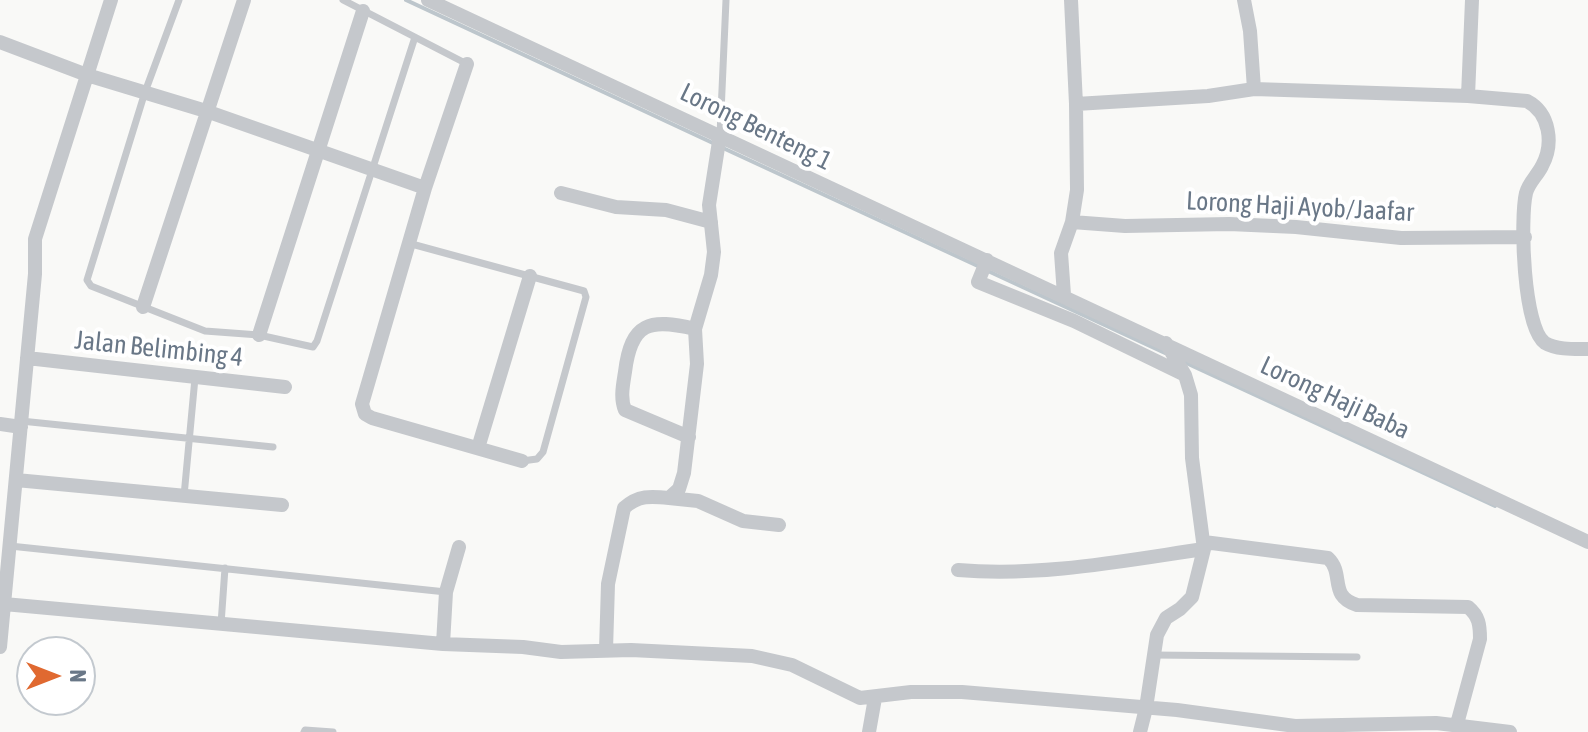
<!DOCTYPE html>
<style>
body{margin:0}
#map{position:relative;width:1588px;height:732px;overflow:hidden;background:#f9f9f7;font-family:"Asap Condensed",sans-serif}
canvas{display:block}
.north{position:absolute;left:16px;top:636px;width:80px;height:80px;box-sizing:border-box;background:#fff;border:2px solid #c3c9cf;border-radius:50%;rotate:90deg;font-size:22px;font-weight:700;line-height:32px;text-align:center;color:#697787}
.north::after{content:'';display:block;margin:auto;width:28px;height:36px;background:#e06930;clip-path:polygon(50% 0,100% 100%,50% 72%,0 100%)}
</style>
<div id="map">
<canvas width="1588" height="732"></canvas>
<div class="north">N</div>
</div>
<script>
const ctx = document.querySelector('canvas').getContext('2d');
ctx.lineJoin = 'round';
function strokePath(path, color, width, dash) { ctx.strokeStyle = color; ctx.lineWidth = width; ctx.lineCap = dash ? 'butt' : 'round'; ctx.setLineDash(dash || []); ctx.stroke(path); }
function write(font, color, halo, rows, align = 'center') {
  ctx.font = font + ' "Asap Condensed",sans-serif'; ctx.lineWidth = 8; ctx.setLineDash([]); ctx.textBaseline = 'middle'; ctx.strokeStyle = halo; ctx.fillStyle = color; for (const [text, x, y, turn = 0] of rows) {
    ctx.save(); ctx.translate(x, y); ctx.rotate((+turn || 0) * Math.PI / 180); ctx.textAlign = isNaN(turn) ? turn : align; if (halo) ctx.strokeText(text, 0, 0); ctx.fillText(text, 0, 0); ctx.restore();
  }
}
strokePath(new Path2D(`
 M406,0L715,144
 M723,148L980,267
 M988,271L1165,353
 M1184,362L1495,506`), '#bdc6cc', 4);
strokePath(new Path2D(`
 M179,0L145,92L87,280L91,286L205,331L259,335L313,347L317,341L415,37
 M343,0L467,64
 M720,135L726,0
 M408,243L584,291L586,297L543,452L537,459L522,461
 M21,421L273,447
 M184,496L195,378
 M10,546L446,592
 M221,624L225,568
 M1152,655L1357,657
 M304,732L305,730L333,732`), '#c5c8cc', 7);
strokePath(new Path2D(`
 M428,0L1588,542
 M1071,0L1076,104
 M1244,0L1250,31L1254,89
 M0,42L87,75L206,111L425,188
 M467,64L425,188L362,404L365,414L372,418L522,461
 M1468,96L1472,0
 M561,193L616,207L666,210L711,222
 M1072,222L1125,226L1229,224L1296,227L1401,238L1525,237
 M987,260L978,282L1074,321L1185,375
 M1064,295L1061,253L1072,222L1077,190L1076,104L1208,96L1254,89L1468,96L1527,101C1550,113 1554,144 1542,166C1537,176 1529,182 1526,193C1520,218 1523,328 1545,343C1557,350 1575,349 1588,349
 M143,307L244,0
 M259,335L363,11
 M27,358L285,387
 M0,424L21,427
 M689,437L625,410C620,398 623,385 625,372C631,322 650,318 695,329
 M478,448L530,276
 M16,480L282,505
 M669,498L698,501L743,521L779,525
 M1204,542L1328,558C1345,574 1328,596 1357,605L1468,607C1479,616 1480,625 1480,639L1457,724
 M958,570C1041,577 1122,561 1204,549
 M4,604L443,644L523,647L561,652L631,650L752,656L792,665L860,698L911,692H962L1177,710L1295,726L1436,723L1510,732
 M443,644L446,592L459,547
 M0,647L35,274V239L111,0
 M606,650L608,584L624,508C638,495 651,496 669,498L679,489L684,473L697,364L695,329L711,275L714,252L709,205L720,135
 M869,732L875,698
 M1140,732L1146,708L1157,635L1166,618L1180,609L1192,597L1204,549L1192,458L1191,395L1185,375L1166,343`), '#c5c8cc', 14);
write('26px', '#697787', '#fff', [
 ["Lorong Benteng 1",756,127,26],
 ["Lorong Haji Ayob/Jaafar",1300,207,3],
 ["Jalan Belimbing 4",159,349,6],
 ["Lorong Haji Baba",1335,398,25]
]);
</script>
